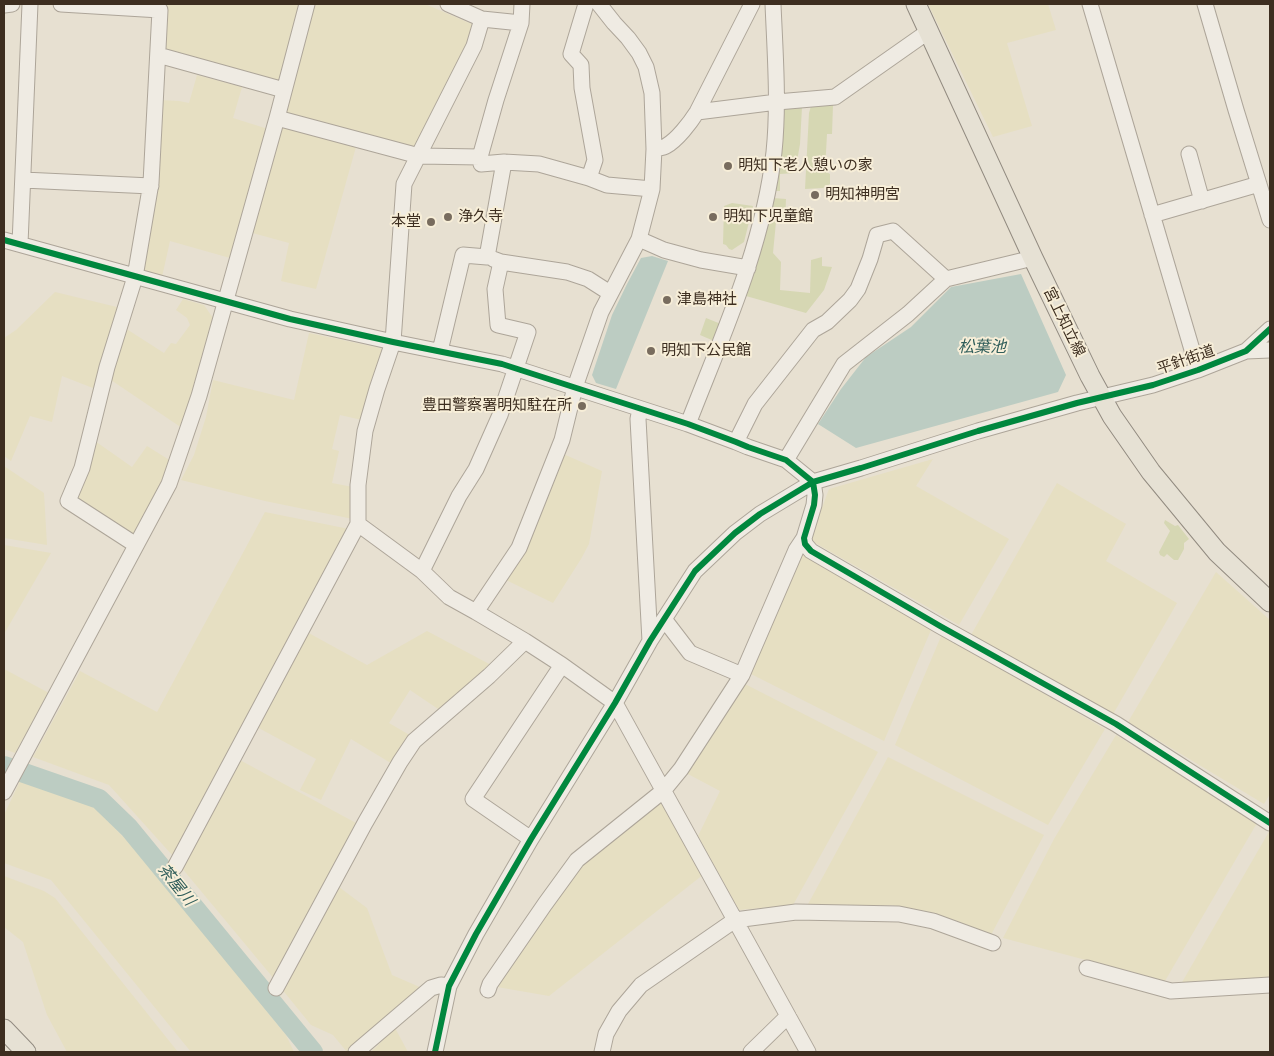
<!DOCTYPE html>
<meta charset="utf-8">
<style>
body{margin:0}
#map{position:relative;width:1274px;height:1056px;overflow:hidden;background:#e7e0d1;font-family:Literata,serif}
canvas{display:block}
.frame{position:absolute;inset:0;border:5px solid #3d2e20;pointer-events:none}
</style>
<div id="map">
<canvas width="1274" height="1056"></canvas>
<div class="frame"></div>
</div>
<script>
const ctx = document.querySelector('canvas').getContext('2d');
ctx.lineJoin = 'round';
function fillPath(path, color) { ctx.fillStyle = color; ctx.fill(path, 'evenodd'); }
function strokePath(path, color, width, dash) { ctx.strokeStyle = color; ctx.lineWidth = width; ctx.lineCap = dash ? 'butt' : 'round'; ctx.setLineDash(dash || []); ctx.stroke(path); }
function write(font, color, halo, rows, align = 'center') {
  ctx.font = font + ' Literata,"Noto Sans JP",serif'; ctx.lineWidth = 4; ctx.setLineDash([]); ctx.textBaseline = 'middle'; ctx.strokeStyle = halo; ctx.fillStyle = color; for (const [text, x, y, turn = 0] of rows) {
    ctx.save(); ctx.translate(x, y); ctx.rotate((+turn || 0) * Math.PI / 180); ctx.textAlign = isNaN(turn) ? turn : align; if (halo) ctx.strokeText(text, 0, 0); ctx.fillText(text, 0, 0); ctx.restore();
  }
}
fillPath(new Path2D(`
 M129,4H303L281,85L163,51L165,6Z
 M313,4H425L474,25L467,44L415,151L284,116Z
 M928,4H1048L1056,30L1007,43L1032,126L993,137Z
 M197,75L242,87L233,118L268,129L230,258L170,241L162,277L142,272L159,100L179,101L189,103Z
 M281,126L356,147L316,289L281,281L289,243L249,232Z
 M55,292L121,308L98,390L62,376L52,422L30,416L11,461L4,456V338L16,330Z
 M183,299L204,305L213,318L182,428L111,380L125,328L164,353L171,343L176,344L190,325L187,318L176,310Z
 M309,333L385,349L362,420L340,415L332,449L339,451L332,483L353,487V519L265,501L181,480L194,455L206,417L213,380L294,400Z
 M95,441L132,467L147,446L171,461L161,486L132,539L75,500Z
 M561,453L602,471L589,544L581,559L553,603L506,580L525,553Z
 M933,459L916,486L1009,539L959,625L810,540L829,489Z
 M4,466L44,493L47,545L4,538Z
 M1057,483L1126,524L1106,561L1177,603L1112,716L971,635Z
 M265,512L349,529L173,856L109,785L33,757L80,671L157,712Z
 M4,545L51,553L4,634Z
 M802,553L931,630L884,741L751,674Z
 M1216,572L1270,620V794L1264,804L1128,722Z
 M305,631L367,665L427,631L493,666L441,711L410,690L389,723L413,737L394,765L351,739L321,800L300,790L316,759L255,726Z
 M942,634L1105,729L1048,825L895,745Z
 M4,669L49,693L15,753L4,749Z
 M743,683L878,752L793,905L739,910L698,836L720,791L686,773Z
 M1116,735L1257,823L1165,981L1003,938L1054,839Z
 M888,757L1044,835L991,935L925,911L892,905L807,906Z
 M238,759L356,823L275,980L181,867Z
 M20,781L94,807L140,854L286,1035L294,1052H191L51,880L4,863V815Z
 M660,800L704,874L549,996L497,987L584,862Z
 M1270,830V978L1181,984Z
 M4,876L44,891L55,898L178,1052H67L47,1015L23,942L4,927Z
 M335,884L367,908L392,975L422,988L347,1052L333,1035L311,1025L281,988Z
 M395,1028L408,1052H371Z`), '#e6dfc2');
fillPath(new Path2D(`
 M833,105L832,134H827L825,171L830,174V184L823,188L805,189L809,113L811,106Z
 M784,106L802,107L800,144L795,173L780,174V191H774Z
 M773,198L786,199L785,223L776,222L773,253L781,262L780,290L810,293L811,260L822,257V266L832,267L824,290L806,313L746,296L764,238Z
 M732,203L753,206L744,242L732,250L729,249L726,245L723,244L724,206Z
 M706,318L721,324L714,341L700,335Z
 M1165,520L1175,526L1178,525L1189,539L1184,543V549L1178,560H1174L1167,554L1164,557L1160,555L1159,552L1170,531L1164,523Z`), '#d6d7b3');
fillPath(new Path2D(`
 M652,256L668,261L616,389L596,383L592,375L612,315L627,284L641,258Z
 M1021,274L1066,375L1058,392L856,448L818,424L841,389L866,357L911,327L951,287Z`), '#bcccc2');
strokePath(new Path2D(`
 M4,766L99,799L129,828L313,1052`), '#bcccc2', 20);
const minor = new Path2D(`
 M61,4L160,10L151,183L135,277L107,367L82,468L68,501L136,545
 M448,4L482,19L521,23
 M522,4L521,23L496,100L480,157L481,164L504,162L539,164L589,178L607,185L652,189
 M586,4L571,54L581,65L582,88L595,160L589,178
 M1090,4L1198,370
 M1205,4L1236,110L1270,220
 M4,5L12,4
 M158,55L284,90
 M697,112L777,102L835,97L929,31
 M277,118L419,156L480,157
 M654,149C659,148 663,148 666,146C677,140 690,123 697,112L752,4
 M1189,154L1202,201
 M23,180L151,186
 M1152,215L1259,184
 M639,239L664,250L701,260L748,268
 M4,240L290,319L393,342L502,364L688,424L736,442L748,447L786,460L813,482L815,495L814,505L804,538L805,544L811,551L940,626L1116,724L1270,823
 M20,244L30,4
 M493,259L501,262L567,272L588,279L610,293
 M440,351L463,255L487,257L504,162
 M1246,351L1270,350
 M640,409L638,419L650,641
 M688,424C722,336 763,248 774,152C779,103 775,53 773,4
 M736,442L755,404L813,330L827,322L850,300L858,289L870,259L877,235L893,231L946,279
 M786,460L844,364L908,314L946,279L1033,258
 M358,524L422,571L449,597L476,612L525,641L562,665L615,703L808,1052
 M422,571L459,496L476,469L500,415L528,332L498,325L495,289L501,262
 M476,612L519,548L562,440L575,387L601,312L639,239L652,189L654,149L652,93L646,67L639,53L628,38L614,23L599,4
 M664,619L690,653L742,675
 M4,792L169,484L199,396L277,118L307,4
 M531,839L473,799L562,665
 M175,867L358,524V485L365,431L377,389L393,342L404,184L474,46L482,19
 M1087,968L1171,991L1270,985
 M276,988L365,823L400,762L414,741L489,676L525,641
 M488,990L490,984L545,904L577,860L663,791L681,769L742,675L796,550L804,538
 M356,1052L431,988L441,985L449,986
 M435,1052L449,986L476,934L531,839L615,703L650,641L695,571L735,533L760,514L813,482L861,468L978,431L1077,403L1153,385L1198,370L1246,351L1270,329
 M602,1052L606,1034L619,1011L641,985L735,920L796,912L899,914L933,921L993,943
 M751,1052L788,1016`);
const major = new Path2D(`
 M916,4L1033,258L1090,376L1112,416L1151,472L1217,552L1270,602
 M4,1029L26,1052`);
strokePath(minor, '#ada599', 17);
strokePath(major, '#928b80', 21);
strokePath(minor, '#efebe3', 15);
strokePath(major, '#e6e1d4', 19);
strokePath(new Path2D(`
 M4,240L290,319L393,342L502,364L688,424L736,442L748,447L786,460L813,482L815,495L814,505L804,538L805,544L811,551L940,626L1116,724L1270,823
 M435,1052L449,986L476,934L531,839L615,703L650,641L695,571L735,533L760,514L813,482L861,468L978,431L1077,403L1153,385L1198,370L1246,351L1270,329`), '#00873e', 6);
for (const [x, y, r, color] of [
 [728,166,5,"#786c5e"],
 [815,195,5,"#786c5e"],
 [448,217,5,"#786c5e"],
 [713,217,5,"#786c5e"],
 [431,222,5,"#786c5e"],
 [667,300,5,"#786c5e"],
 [651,351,5,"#786c5e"],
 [582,406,5,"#786c5e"]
]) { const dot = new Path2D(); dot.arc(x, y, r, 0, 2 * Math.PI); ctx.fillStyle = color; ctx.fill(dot); strokePath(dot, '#f7eed8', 2); }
write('15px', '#3d2e20', '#f7eed8', [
 ["明知下老人憩いの家",738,166],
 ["明知神明宮",825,195],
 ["浄久寺",458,217],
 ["明知下児童館",723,217],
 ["本堂",421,222,"right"],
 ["津島神社",677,300],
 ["明知下公民館",661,351],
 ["豊田警察署明知駐在所",572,406,"right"]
], 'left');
write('15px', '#3d2e20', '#f7eed8', [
 ["宮上知立線",1064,322,64],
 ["平針街道",1186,360,-19]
]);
write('italic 16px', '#2f5d5a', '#f7eed8', [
 ["松葉池",982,347],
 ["茶屋川",176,885,51]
]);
</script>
